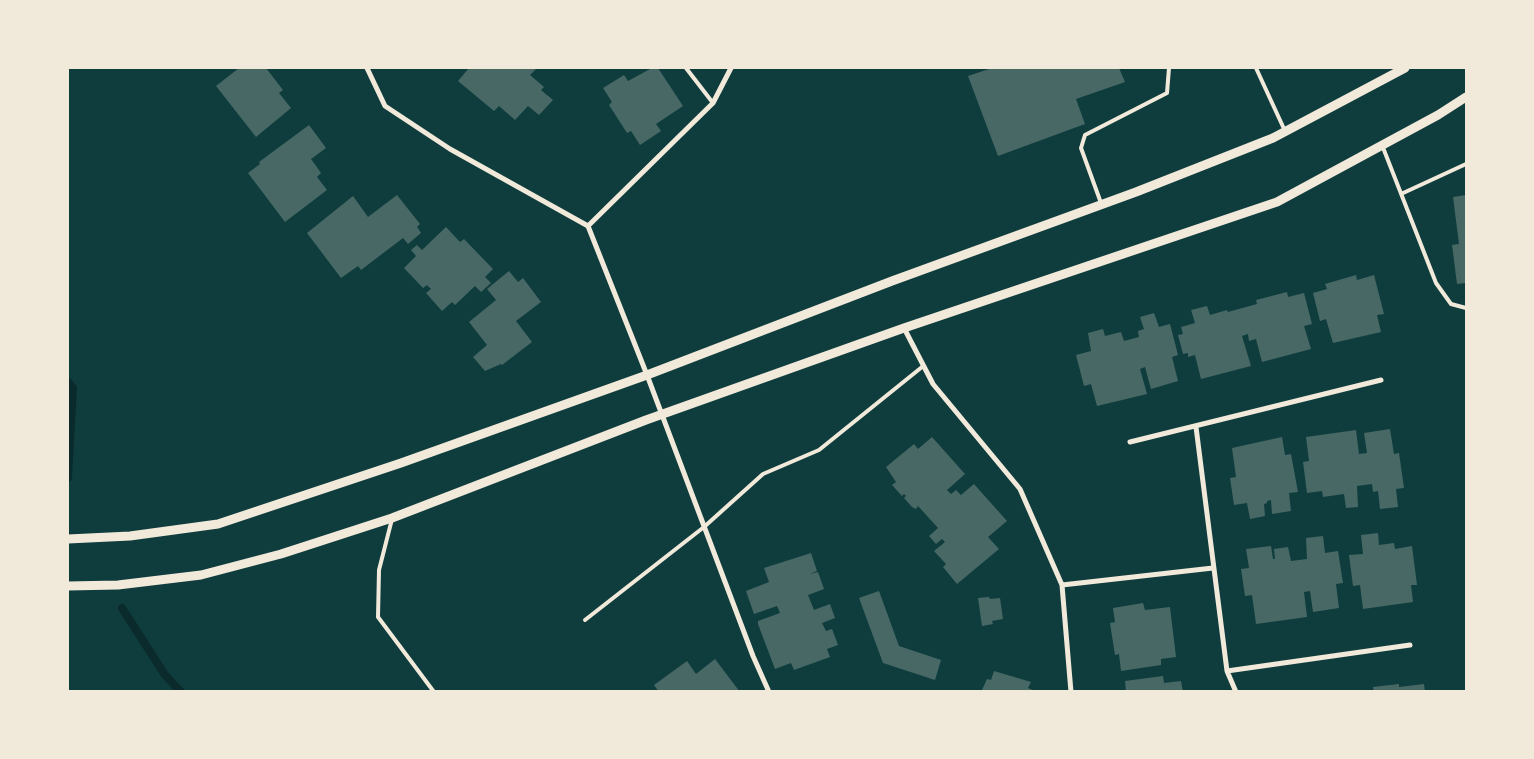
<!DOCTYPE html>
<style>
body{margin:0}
#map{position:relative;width:1534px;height:759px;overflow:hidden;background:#0f3d3e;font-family:Karla,sans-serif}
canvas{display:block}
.frame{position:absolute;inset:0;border:69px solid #f1e9da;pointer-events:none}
</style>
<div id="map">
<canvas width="1534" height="759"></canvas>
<div class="frame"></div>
</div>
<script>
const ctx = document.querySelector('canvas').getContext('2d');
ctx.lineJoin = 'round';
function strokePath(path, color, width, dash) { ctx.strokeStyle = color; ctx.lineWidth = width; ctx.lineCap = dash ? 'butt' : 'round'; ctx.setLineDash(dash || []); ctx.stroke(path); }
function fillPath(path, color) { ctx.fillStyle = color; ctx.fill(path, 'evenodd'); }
strokePath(new Path2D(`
 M68,382L73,388L68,478
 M122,608L165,675L181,692`), '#0a2a2b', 8);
fillPath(new Path2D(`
 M239,68H266L283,90L279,93L291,108L256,137L216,86Z
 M469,68H537L530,75L544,87L541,90L553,100L539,115L528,106L515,120L499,106L494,111L458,81Z
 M652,68H658L683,106L656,124L661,131L640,145L631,131L627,133L609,105L612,102L603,88L624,75L628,81Z
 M992,68H1119L1125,82L1076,99L1085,124L998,156L968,76Z
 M309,125L326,148L311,159L321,173L317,177L327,190L285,222L248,173L260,164L259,162Z
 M397,195L420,224L417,227L421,233L408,244L403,238L361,270L358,266L341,278L307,233L353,196L368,217Z
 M1466,195V283L1457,284L1452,245L1459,244L1453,197Z
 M446,227L460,242L464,239L493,269L485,277L491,283L481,292L475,286L455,305L452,302L442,311L426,293L431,289L427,285L423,288L404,268L416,256L411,250L417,245L422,250Z
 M509,271L518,282L523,278L541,302L516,321L532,342L502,365L501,364L485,371L473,357L487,345L469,322L496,300L487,289Z
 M1356,275L1357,280L1374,275L1384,314L1377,315L1381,332L1333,343L1326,319L1320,321L1313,293L1327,289L1325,284Z
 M1287,292L1288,297L1304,293L1312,324L1304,326L1311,349L1262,362L1256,339L1249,341L1248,334L1242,336L1251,366L1201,379L1195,355L1188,357V353L1183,354L1178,335L1183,334L1181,327L1195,323L1191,310L1207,306L1210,315L1227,310L1228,312L1257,304L1256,300Z
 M1154,313L1159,327L1170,324L1178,355L1172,357L1178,381L1151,389L1145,367L1140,369L1147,394L1097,406L1091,384L1084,386L1076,355L1091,351L1088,333L1103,329L1105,336L1121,332L1124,341L1139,337L1138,331L1144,329L1140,317Z
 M1390,429L1394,454L1399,453L1404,488L1396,489L1398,507L1380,509L1378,491L1373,492L1372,484L1357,486L1358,507L1346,508L1344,494L1323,497L1322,491L1307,493L1303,462L1309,461L1306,437L1356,430L1359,454L1367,453L1364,433Z
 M932,437L965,474L947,490L951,494L956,490L961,495L974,484L1007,521L988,537L999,549L957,584L943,567L946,564L934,551L945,542L942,539L936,544L929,536L938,528L918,506L916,509L912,507L904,498L906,496L904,494L902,496L892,485L896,482L886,467L914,444L918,449Z
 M1282,437L1285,455L1291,454L1298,492L1289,493L1291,511L1272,514L1271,500L1267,501V503L1264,504L1265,516L1250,519L1247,503L1234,505L1230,478L1236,477L1232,448Z
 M1378,533L1379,545L1394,543L1395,549L1412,546L1417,585H1411L1413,602L1363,609L1360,585L1353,586L1349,555L1363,554L1361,535Z
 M1323,536L1325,553L1338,551L1343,583L1336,584L1339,608L1313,612L1310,591L1304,592L1307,617L1256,624L1252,595L1245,596L1241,569L1249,568L1246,549L1271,546L1273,559H1275L1274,549L1288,547L1291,561L1307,559L1306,538Z
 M811,553L817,571L810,574L818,572L824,589L808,595L814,610L830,604L835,618L822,623L826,631L832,629L838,645L827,649L830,657L794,670L791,663L775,669L758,624V621L780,613L777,606L754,614L746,591L769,582L764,568Z
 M879,591L899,646L941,660L935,680L883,663L859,598Z
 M989,597L990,599L1000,598L1003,619L992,621L993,624L982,626L978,598Z
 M1143,603L1145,610L1170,607L1176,657L1161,659V665L1121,671L1119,654L1115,655L1110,623L1115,622L1113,608Z
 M715,659L740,692H659L654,685L687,661L696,674Z
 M994,671L1031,682L1028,688L1037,692H981L987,679L991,680Z
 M1163,676L1164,683L1181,681L1183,692H1126L1125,681Z
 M1399,684V687L1424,684L1425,692H1374L1373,687Z`), '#486865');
strokePath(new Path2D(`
 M686,68L713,103
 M1256,68L1285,131
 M1382,145L1436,283L1451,304L1466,308
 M1401,194L1466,164
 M1101,203L1081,148L1085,135L1167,93L1169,68
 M392,519L379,570L378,617L434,692
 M585,620L704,527L763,474L819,450L922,367`), '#f1e9da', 4);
strokePath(new Path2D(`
 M367,68L385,106L450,149L588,226L647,375L753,656L769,692
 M588,226L713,103L731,68
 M904,328L933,384L1020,489L1062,585L1071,692
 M1196,427L1227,671L1236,692
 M1130,442L1381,380
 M1062,585L1213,568
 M1227,671L1410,645`), '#f1e9da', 5);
strokePath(new Path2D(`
 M68,539L130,536L218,524L401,463L647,375L892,281L1136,192L1273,138L1405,68
 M68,586L118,585L201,575L281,554L392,518L646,420L904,328L1277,202L1438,115L1466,97`), '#f1e9da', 9);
</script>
